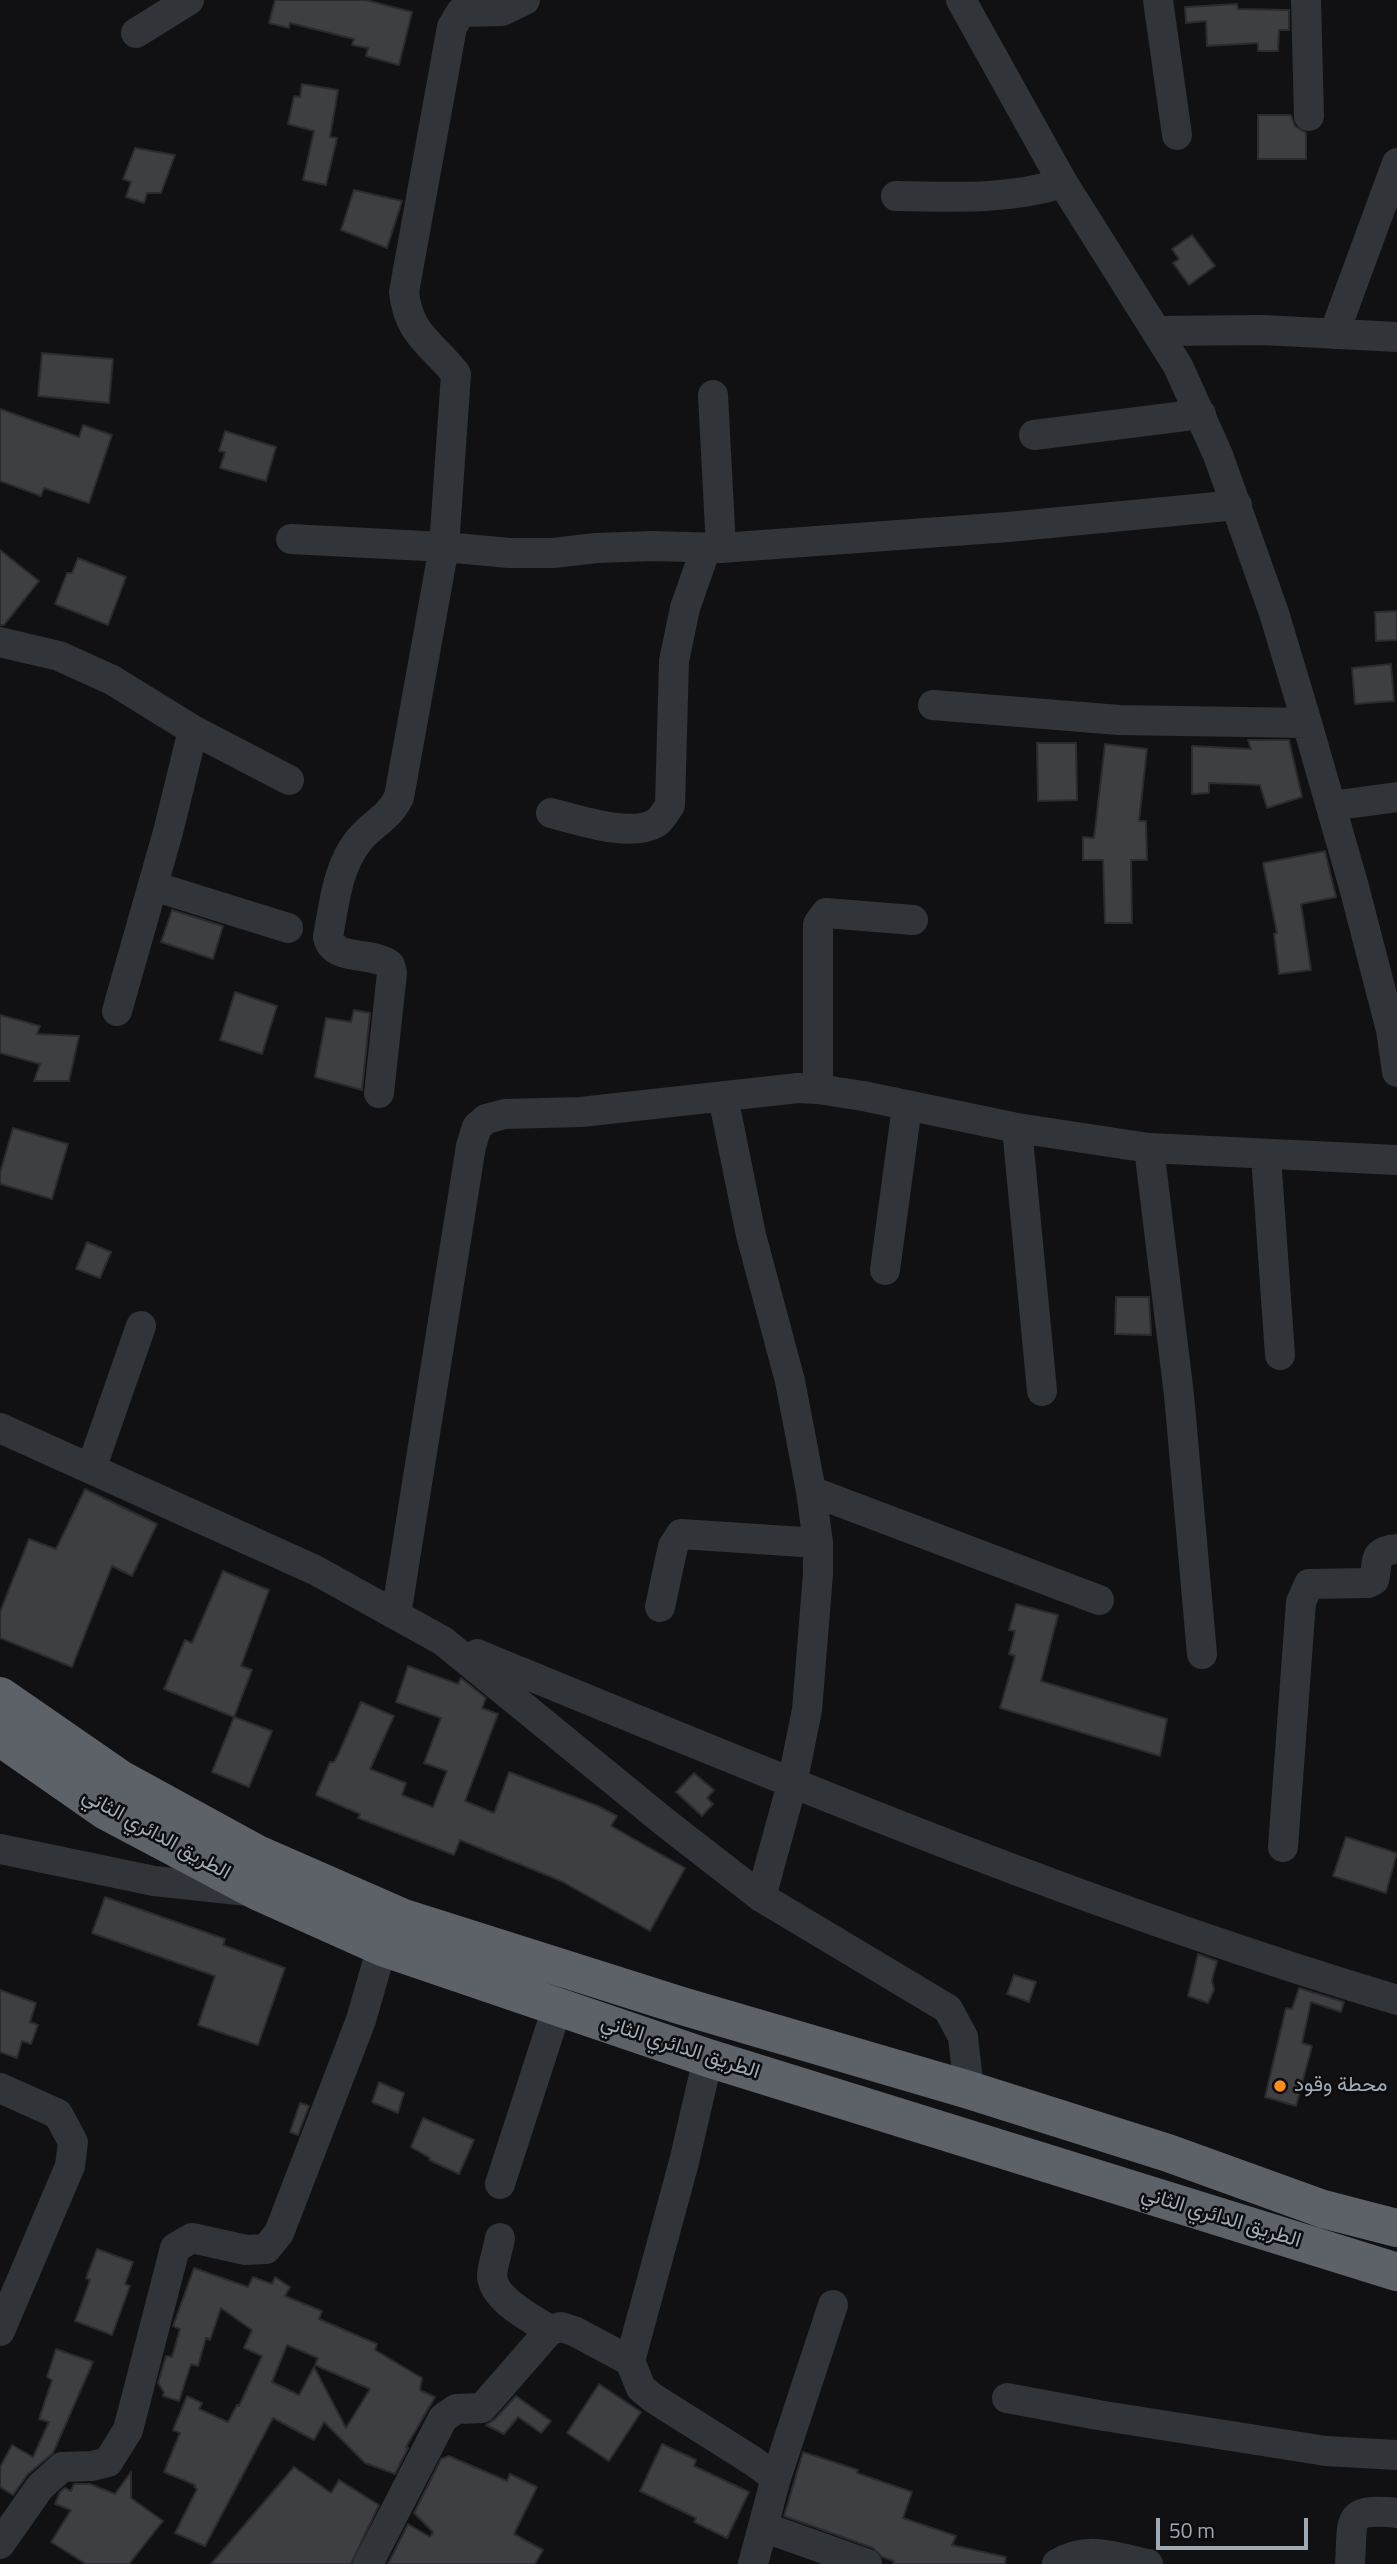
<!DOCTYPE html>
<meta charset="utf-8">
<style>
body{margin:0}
#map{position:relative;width:1397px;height:2564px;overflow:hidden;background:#111113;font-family:"Titillium Web",sans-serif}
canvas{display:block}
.scale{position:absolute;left:1156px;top:2518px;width:152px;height:32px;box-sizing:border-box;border:4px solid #a0aab5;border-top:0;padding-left:9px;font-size:21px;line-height:24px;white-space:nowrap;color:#a0aab5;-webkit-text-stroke:5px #0c0c0e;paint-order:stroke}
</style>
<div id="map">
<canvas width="1397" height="2564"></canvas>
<div class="scale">50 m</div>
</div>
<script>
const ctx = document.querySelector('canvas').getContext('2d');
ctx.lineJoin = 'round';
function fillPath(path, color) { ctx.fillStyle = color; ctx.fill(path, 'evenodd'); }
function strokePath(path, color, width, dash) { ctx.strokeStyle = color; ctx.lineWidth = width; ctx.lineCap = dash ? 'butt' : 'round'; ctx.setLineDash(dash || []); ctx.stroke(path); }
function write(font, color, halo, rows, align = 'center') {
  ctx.font = font + ' "Titillium Web",Vazirmatn,sans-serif'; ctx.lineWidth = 5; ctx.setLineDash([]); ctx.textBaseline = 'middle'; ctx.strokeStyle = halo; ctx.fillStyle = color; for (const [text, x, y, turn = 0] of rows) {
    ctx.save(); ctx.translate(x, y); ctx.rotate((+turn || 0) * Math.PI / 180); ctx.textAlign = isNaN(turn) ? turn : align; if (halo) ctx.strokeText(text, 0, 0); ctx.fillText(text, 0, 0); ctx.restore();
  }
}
const building = new Path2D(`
 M275,0H366L412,12L399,65L366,56L368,48L352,45L354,39L290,23L289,28L269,23Z
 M1237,4L1238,9L1289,10V30H1279L1278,51H1258V43L1207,46L1206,21L1186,23L1185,7Z
 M302,84L338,90L330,137L337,138L326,185L303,180L314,131L288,124L294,96L300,97Z
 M1258,115H1291L1295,126L1306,133V159H1258Z
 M135,148L175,155L161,193H147L144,203L126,197L131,182L123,179Z
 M354,190L402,201L387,248L341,230Z
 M1192,235L1215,266L1189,285L1173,263L1179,259L1172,249Z
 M42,353L113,359L109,403L38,396Z
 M0,409L79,437L83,425L112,435L89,503L44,488L41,496L0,481Z
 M225,431L276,447L266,481L220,468L225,452L219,451Z
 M0,550L39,581L4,625H0Z
 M78,558L126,577L108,625L55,604L67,573H72Z
 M1397,611V640L1376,641L1375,612Z
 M1391,664L1394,701L1355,704L1352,668Z
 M1248,740H1289L1302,797L1267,808L1260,785L1209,783V793L1192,794V746L1251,749Z
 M1037,743H1076L1077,800L1038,801Z
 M1105,744L1147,749L1139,821H1146L1147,860H1131L1132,923H1105L1103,860H1083V837L1094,838Z
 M1325,851L1336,897L1301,904L1311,970L1279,974L1274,934L1277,933L1263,863Z
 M172,910L223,926L213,959L161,942Z
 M235,992L277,1006L262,1054L220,1040Z
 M354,1010L370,1013L362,1090L315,1077L326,1018L351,1022Z
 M0,1015L40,1026L37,1034L79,1036L69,1081H34L40,1064L0,1053Z
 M13,1128L68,1144L52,1199L0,1184V1173Z
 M87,1242L111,1252L100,1278L76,1269Z
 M1116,1297H1149L1151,1335L1115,1334Z
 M85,1489L157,1524L132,1576L112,1566L72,1667L0,1638V1612L29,1539L56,1549Z
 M223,1571L269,1590L241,1666L252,1670L234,1717L164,1689L185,1640L192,1643Z
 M1016,1604L1058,1615L1041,1681L1167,1719L1160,1756L1000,1708L1015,1656L1009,1654L1015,1631L1009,1630Z
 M408,1666L458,1684L461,1678L486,1698L482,1708L498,1714L465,1801L494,1813L509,1772L598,1806L617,1816L611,1826L685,1868L650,1931L561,1881L460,1840L454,1855L358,1818L360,1814L316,1795L330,1762H334L338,1755L361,1702L394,1716L370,1769L406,1783L402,1795L433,1807L447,1771L424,1763L441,1718L396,1702Z
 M234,1717L272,1731L249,1787L212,1772Z
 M694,1773L714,1790L707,1798L713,1804L702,1816L676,1792Z
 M1346,1837L1397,1853L1386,1893L1333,1876Z
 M105,1897L225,1939L223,1945L285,1968L258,2045L198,2025L215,1976L92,1933Z
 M1198,1954L1217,1961L1212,1980L1214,1990L1208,2003L1188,1996Z
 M1014,1975L1036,1982L1029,2002L1007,1994Z
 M1299,1988L1344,2002L1341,2012L1311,2002L1302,2043L1312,2046L1296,2106L1265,2097L1286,2008L1292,2009Z
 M0,1990L36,2003L30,2022L38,2025L31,2044L22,2041L17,2058L0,2052Z
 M379,2082L404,2093L398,2113L372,2102Z
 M300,2103L309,2106L298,2135L290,2132Z
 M423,2118L474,2140L459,2174L429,2160L430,2158L411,2147Z
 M97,2249L133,2262L125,2284L130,2286L112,2335L75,2321L90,2280L86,2278Z
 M194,2268L248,2287L253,2277L272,2284L275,2277L290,2287L285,2296L322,2311L319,2319L377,2344L375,2350L422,2378L420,2390L435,2397L406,2447L408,2448L395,2474L365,2463L324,2422L314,2440L273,2418L205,2546L175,2533L197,2489L194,2487L195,2485L164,2472L180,2433L173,2430L187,2396L202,2403L199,2409L228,2422L237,2405L239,2406L262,2356L244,2348L252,2330L221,2308L210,2340L206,2338L198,2366L191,2364L179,2401L163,2396L164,2392L158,2383L166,2356L172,2357L180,2329L173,2326ZM287,2345L318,2358L315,2365L370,2389L346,2428L314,2367L299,2395L272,2382Z
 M56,2349L93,2362L53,2453L28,2474L13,2495L0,2487V2467L12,2445L33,2457L49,2422L39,2419L52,2380L47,2377Z
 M599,2384L641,2412L609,2461L567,2433Z
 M516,2396L551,2421L541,2433L518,2417L504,2434L486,2425L495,2419Z
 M662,2444L696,2460L694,2466L749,2492L727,2538L694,2522L696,2518L640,2491Z
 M803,2452L858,2470L857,2473L912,2492L903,2518L956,2536L952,2545L1006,2557L1005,2564H893L894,2561L882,2557L873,2548L784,2516Z
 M449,2456L507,2481L510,2474L537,2487L514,2534L543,2550L535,2564H388L408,2524L430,2537L433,2532L414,2513L441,2459Z
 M294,2467L331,2493L339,2480L379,2505L351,2564H211Z
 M131,2472V2498L163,2521L129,2564H86L51,2542L71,2510L55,2504L60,2492L65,2488L71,2491L74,2484H90L115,2494Z`);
fillPath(building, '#3d3f43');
strokePath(building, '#2b2b2f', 2);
strokePath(new Path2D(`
 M961,0L1063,183L1178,366L1218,455L1274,613L1307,723L1354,887L1391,1030L1397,1072
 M1158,0L1177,135
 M1306,0L1309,116
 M136,33L189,0
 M896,196C952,197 1009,200 1063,183
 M1156,331L1263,330L1397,337
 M1334,334L1397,163
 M713,395L721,548
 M1034,435L1201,414
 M291,539L444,547L509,553H553L596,548L653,546L721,548L1008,527L1237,505
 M0,642L59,656L112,680L193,730L289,780
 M933,705L1119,720L1307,723
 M1331,806L1397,797
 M551,813C579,820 631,838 656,823C662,819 666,811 670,805L674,661L685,608L706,548
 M153,886L288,928
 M117,1011L168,832L193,730
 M818,1089V924L826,913L913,920
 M379,1093L392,973L390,965C373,951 333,962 328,937C334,905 337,867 359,840C373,823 389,818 399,797L444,547L456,374C432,343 409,336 404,292L452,27L461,12L502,11L525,0
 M723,1097L751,1235L790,1381L811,1491L818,1543V1574L807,1710L792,1784L761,1897
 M1017,1128L1042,1391
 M1149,1148L1179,1395L1202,1654
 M1266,1156L1280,1355
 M885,1270L907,1106
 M0,1428L315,1570L443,1641L667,1824L761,1897L948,2009L963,2037L969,2090
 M91,1469L141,1326
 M811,1491L1099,1600
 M660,1607L673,1546L681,1534L818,1543
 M396,1615L471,1146L477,1127L486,1119L505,1114L581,1112L798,1088L818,1089L863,1096L1017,1128L1149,1148L1397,1160
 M477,1654C780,1779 1083,1906 1397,2000
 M1283,1847L1301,1602L1309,1584L1368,1583L1374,1580C1379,1561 1371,1551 1397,1549
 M0,1849L154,1881L248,1891
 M708,2058L684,2162L630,2361L641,2388L653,2398L753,2461L776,2478L753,2564
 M0,2088L58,2114L73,2142L70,2166L0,2331
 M500,2184L557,2008
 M500,2238C498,2250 493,2263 492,2275C492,2299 532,2319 550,2330
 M1007,2398L1098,2415L1326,2451L1397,2455
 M776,2478L833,2305
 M763,2527L867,2564
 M0,2544L40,2487L62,2467L92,2466L108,2462L128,2430L175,2248L192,2238L246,2250L266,2249L279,2233L361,2020L382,1947
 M368,2564L443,2418L456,2409L482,2408L550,2330L561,2327L574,2331L630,2361
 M1057,2564C1089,2545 1113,2557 1148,2564
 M1350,2564C1353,2518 1345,2508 1397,2513`), '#313438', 30);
strokePath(new Path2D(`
 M0,1696L120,1779L257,1854L401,1917L682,2006L969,2090L1168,2153L1323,2209L1397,2228
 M0,1737L106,1811L259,1892L382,1947L708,2058L1397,2272`), '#5d6269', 38);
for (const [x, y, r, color] of [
 [1280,2086,7,"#ff8c1c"]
]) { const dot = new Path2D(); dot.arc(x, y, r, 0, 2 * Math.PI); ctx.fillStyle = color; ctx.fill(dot); strokePath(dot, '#0c0c0e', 2.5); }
write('21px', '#a0aab5', '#0c0c0e', [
 ["الطريق الدائري الثاني",156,1835,29],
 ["الطريق الدائري الثاني",680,2048,18],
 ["الطريق الدائري الثاني",1221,2218,17]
]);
write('21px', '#a0aab5', '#0c0c0e', [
 ["محطة وقود",1294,2086]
], 'left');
</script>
